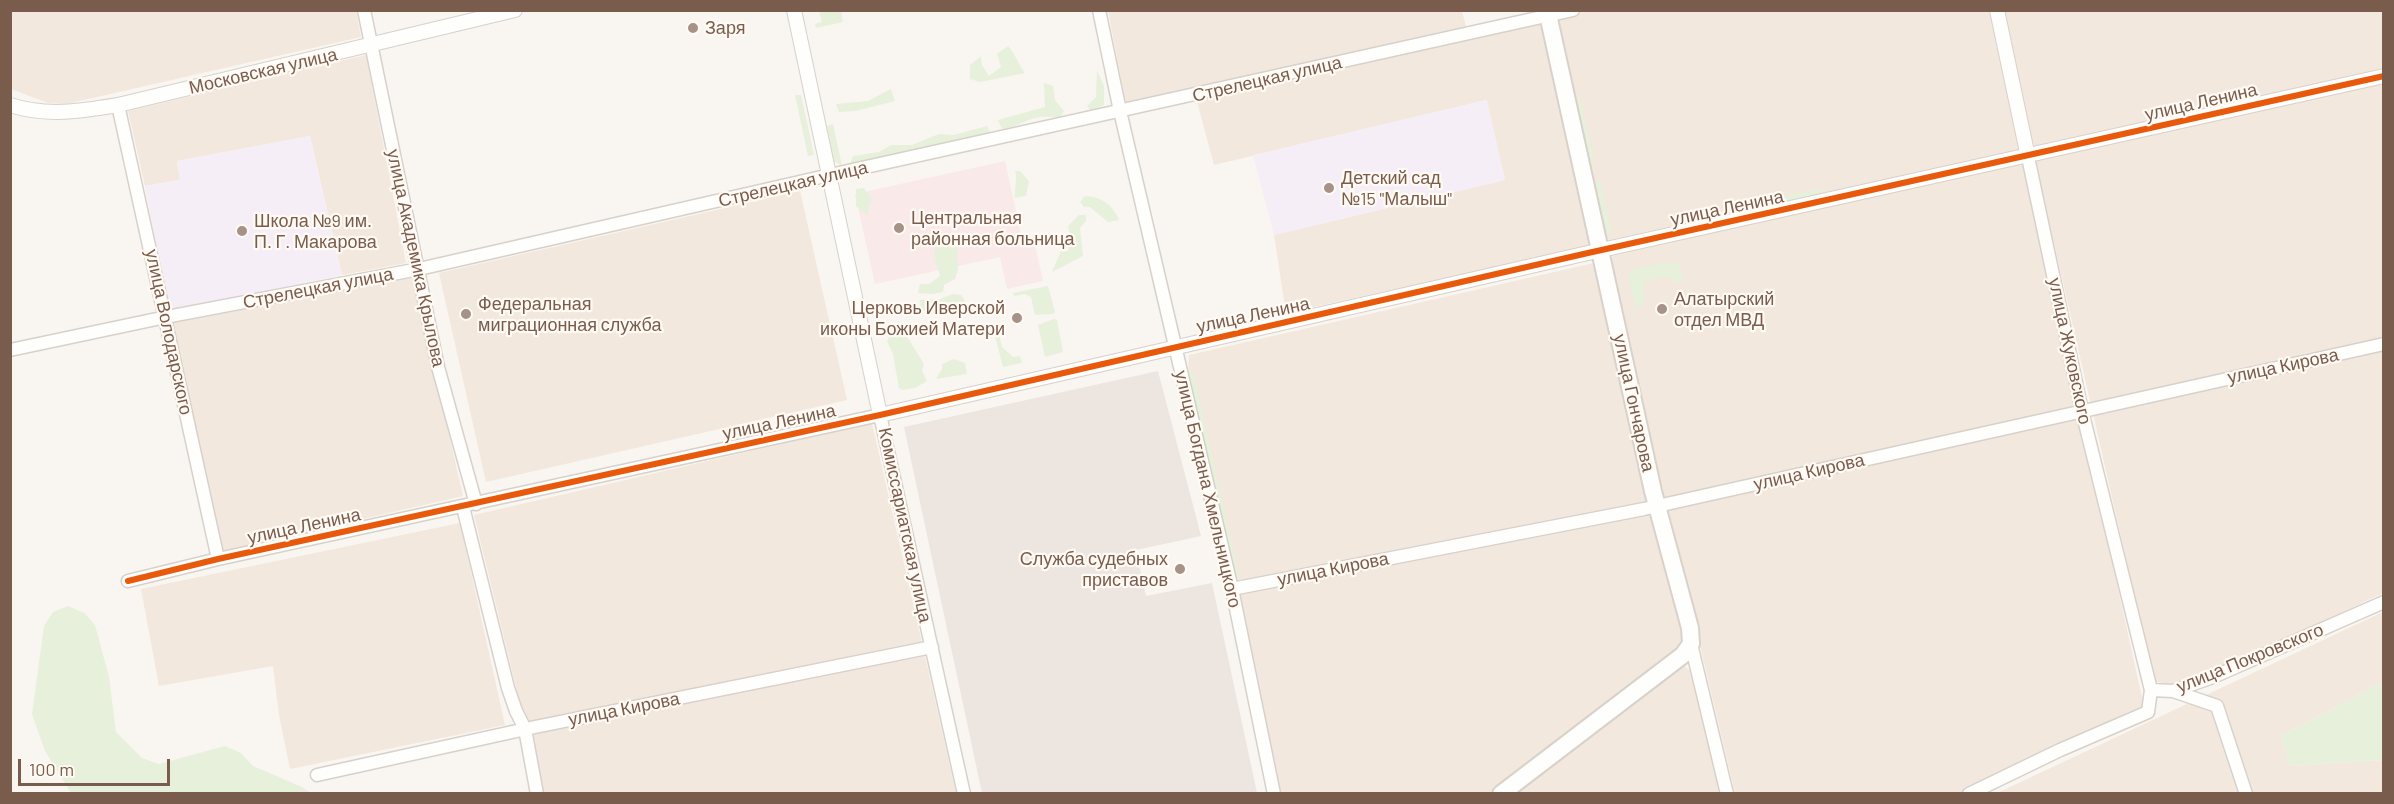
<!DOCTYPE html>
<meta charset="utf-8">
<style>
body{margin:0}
#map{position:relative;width:2394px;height:804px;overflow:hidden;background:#f9f5f0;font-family:Barlow,sans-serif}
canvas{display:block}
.frame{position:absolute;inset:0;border:12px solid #7a5c4d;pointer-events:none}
.scale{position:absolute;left:18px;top:759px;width:152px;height:27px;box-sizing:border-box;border:3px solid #7a5c4d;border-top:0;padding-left:8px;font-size:18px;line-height:21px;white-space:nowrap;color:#7a5c4d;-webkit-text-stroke:4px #fffaf3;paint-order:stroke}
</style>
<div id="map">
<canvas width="2394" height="804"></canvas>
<div class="frame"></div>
<div class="scale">100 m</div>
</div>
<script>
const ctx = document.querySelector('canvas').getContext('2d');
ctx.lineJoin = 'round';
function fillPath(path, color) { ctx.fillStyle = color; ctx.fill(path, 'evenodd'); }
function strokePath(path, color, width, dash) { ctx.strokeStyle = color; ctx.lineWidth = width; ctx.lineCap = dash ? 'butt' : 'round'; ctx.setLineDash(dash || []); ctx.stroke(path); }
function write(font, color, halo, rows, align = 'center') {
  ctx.font = font + ' Barlow,sans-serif'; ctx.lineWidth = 4.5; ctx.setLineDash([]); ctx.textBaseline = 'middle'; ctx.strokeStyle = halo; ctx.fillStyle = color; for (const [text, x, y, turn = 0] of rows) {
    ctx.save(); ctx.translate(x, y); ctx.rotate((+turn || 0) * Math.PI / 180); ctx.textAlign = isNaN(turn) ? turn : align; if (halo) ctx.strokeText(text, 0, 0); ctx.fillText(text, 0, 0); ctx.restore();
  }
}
fillPath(new Path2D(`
 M10,11H356L361,37L66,104L48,103L11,89Z
 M1108,11H1462L1467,30L1126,104Z
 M1553,11H1990L2021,146L2017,151L1609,240L1603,236Z
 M2002,11H2383V68L2036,148L2030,144Z
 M1544,23L1592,246L1286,313L1274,235L1505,180L1486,100L1214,165L1196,98Z
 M366,55L406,263L342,275L310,136L177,161L180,180L145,186L128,111Z
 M2383,81V593L2216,672L2172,686L2154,681L2036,164L2039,159Z
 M2019,161L2025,164L2144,707L1962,793H1735L1609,262L1613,256Z
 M800,191L847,400L486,482L439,273Z
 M1594,263L1598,266L1685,632L1682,647L1490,793H1278L1233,574L1188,376L1189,355Z
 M413,277L463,496L223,551L172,323Z
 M872,423L956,793H542L474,515Z
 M460,523L505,725L290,769L279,715L273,666L159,686L141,589Z
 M2383,612V682L2281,736L2290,766L2383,760V793L1995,794Z
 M1679,662L1692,672L1723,793L1511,794Z`), '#f2e8de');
fillPath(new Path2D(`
 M1158,371L1201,536L1136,550L1146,596L1212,583L1257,793H982L904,427Z`), '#ede5e0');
fillPath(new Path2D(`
 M1487,100L1505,180L1274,235L1253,155Z
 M310,136L342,275L169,311L145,186L180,180L177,161Z`), '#f6eef6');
fillPath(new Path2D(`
 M1005,161L1023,243L1034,241L1043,281L1007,289L1000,257L875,284L855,194Z`), '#fae9e9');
fillPath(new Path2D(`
 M819,11H841L843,22L816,28L815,24L822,22Z
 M1008,46C1016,55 1018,64 1025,73L980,82L970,79V65L981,56L982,65L989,76L1001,67L997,54Z
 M1097,71L1104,86V105L1091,111L1087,106L1096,97Z
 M1044,83L1053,86L1055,100L1064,111L1060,117C1052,117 1043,116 1035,118C1023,121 1015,128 1002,129L998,120L1045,107Z
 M891,89L895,101L855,111L839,112L836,104L868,101Z
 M795,95H801L814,155L808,156Z
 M1579,95L1596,165L1591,162L1576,101Z
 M833,124L842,166L834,161L827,126Z
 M987,126L990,132L850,164L853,156L879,152L891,145H912L939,134L954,135Z
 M1015,171H1020L1029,181L1026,196L1015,198C1014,189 1018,179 1015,171Z
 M1599,178L1612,232L1607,233L1596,184Z
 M864,188L872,199L867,215L856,206V189Z
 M1821,188L1822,194L1772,205L1767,200Z
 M1085,196C1101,196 1113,205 1119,220L1108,222L1090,207H1084L1080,202Z
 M1079,215H1086V221L1080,228L1083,256L1052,272L1061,251H1068L1070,235L1068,226Z
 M943,235L950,237L957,243L958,269L955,279L944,285L943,292L932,294L918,293L920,284H929L940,276L935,259V240Z
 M1671,262L1680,265L1683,281L1677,284L1669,276L1644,281V302L1636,310L1628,274L1637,268Z
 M1048,286L1055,312L1053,314L1035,315L1031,297L1025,294L1014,296L1013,293Z
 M953,294L961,295L968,306L959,307L951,304L947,311L936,313L921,310L920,300L940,299Z
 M1054,319L1057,320L1063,352L1045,357L1038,325Z
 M998,331L1002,347L1013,357L1020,356L1022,363L1003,367L994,332Z
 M892,334L906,335L924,364L922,371L927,381L915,388L902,390L899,388L893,354L887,341Z
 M954,359L965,363L967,374L936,379L942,369V364Z
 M1193,370L1240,579L1233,574L1188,376Z
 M68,606L84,613L95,625L109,677L116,732L142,758L159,764L225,746L241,753L253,766L302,787L311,793H71L45,751L32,714L44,626L53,612Z
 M2383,682V760L2290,766L2281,736Z`), '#e7f0db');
const minor = new Path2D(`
 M364,10L438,367L476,504
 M1099,10L1120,111L1232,589L1274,794
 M118,105L218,559
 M2028,157L2082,411L2151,690
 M10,350L166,317L419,269L830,175L1573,10
 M463,507L508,688L516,711L525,729L537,794
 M128,581L218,559L880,415L964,794
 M1232,589L1644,509L2384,344
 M1691,644L1727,794
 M2173,691L2217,706L2246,794
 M317,775L535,727L932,647
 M1969,794L2060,750L2148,712L2151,690L2173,691L2213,677L2384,602`);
const tertiary = new Path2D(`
 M794,10L880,415L1588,253L2384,76
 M1997,10L2028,157
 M10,105C47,117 82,111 118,105L515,10`);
const secondary = new Path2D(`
 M1501,794L1683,655L1691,644L1690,628L1653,491L1547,10`);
strokePath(minor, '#d7d1cb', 15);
strokePath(tertiary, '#d7d1cb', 16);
strokePath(secondary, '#d9d2cb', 20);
strokePath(minor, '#fefefd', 12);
strokePath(tertiary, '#fefefd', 14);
strokePath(secondary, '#fefefd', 16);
strokePath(new Path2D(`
 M128,581L218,559L880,415L1588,253L2384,76`), '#e8590c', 6);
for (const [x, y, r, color] of [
 [693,28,6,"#a69286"],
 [1329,188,6,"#a69286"],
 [899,228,6,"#a69286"],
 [242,231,6,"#a69286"],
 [1662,309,6,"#a69286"],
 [466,314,6,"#a69286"],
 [1017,318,6,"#a69286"],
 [1180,569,6,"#a69286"]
]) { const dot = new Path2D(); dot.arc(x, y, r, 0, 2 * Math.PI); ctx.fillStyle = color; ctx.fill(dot); strokePath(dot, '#fffaf3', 2); }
write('18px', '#7a5c4d', '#fffaf3', [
 ["Заря",705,28],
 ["Детский сад",1341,178],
 ["№15 \"Малыш\"",1341,199],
 ["Центральная",911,218],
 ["районная больница",911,239],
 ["Школа №9 им.",254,221],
 ["П. Г. Макарова",254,242],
 ["Алатырский",1674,299],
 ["отдел МВД",1674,320],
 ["Федеральная",478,304],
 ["миграционная служба",478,325],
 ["Церковь Иверской",1005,308,"right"],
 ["иконы Божией Матери",1005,329,"right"],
 ["Служба судебных",1168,559,"right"],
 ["приставов",1168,580,"right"]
], 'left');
write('18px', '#7a5c4d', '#fffaf3', [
 ["Московская улица",263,71,-13],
 ["Стрелецкая улица",1267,79,-13],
 ["улица Ленина",2201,102,-13],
 ["Стрелецкая улица",793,184,-13],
 ["улица Ленина",1727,208,-12],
 ["улица Академика Крылова",416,258,78],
 ["Стрелецкая улица",318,288,-11],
 ["улица Ленина",1253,315,-12],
 ["улица Володарского",169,332,78],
 ["улица Жуковского",2070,351,78],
 ["улица Кирова",2283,366,-12],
 ["улица Гончарова",1634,403,78],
 ["улица Ленина",779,422,-12],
 ["улица Кирова",1809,472,-13],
 ["улица Богдана Хмельницкого",1208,489,77],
 ["Комиссариатская улица",905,525,78],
 ["улица Ленина",304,526,-12],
 ["улица Кирова",1333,569,-11],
 ["улица Покровского",2250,658,-22],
 ["улица Кирова",624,709,-11]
]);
</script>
